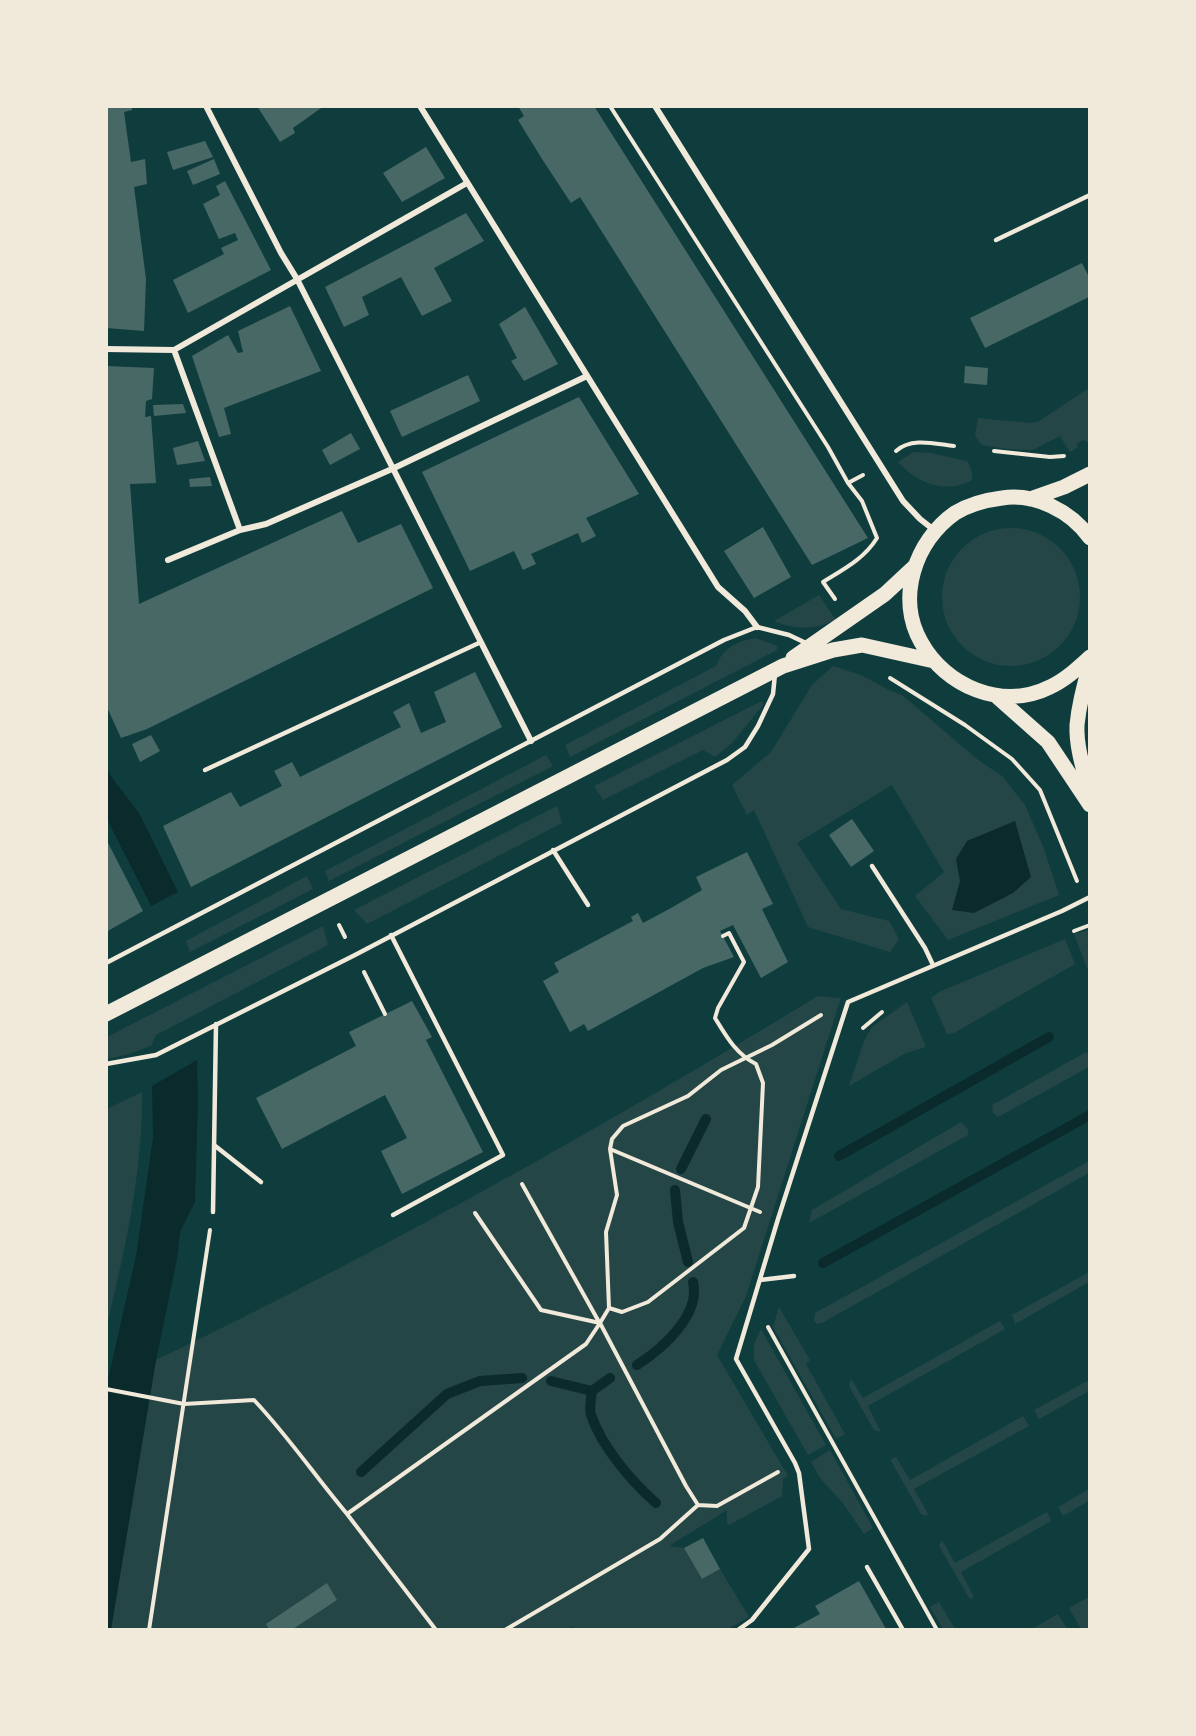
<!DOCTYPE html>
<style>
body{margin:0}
#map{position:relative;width:1196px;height:1736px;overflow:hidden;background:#0f3d3e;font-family:Lato,sans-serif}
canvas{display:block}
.frame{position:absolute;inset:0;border:108px solid #f1e9da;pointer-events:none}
</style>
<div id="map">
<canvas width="1196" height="1736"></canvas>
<div class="frame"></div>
</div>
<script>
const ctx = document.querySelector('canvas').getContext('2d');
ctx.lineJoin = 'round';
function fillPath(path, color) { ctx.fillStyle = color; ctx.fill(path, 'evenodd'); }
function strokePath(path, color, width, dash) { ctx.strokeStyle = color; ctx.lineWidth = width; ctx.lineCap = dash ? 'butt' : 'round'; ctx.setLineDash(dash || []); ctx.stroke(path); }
fillPath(new Path2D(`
 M1089,388V440L1087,442L1083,440L1076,444L1078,447L1070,452L1060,436L1033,450L1007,449L982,445L975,436L978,418L1030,423L1039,421Z
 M913,452L931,453L967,461C971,468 974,474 971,481C943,494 917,483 898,462Z
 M942 597a69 69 0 1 1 138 0a69 69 0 1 1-138 0Z
 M819,595L836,620C815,630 795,630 774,621Z
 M756,638L777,646V650L570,757L565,745L716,666C723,648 737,641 756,638Z
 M833,666L861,675L889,690L902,695L977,759L1002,776L1025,805L1044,849L1059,895L948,940L915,896L944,872L892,785L797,843L841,909L889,921L899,939L890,952L808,927L754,810L747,815L732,785L771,752L812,685Z
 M762,701L763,705L732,743L715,757L703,750L603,800L594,786Z
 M546,755L553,766L329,881L325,871Z
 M557,806L562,823L367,924L354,910Z
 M307,876L313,889L190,952L186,941Z
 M323,926L328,945L156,1035L151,1046L129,1054L107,1059V1037Z
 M1089,930H1090L1089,973L1074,934Z
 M1065,939L1075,964L954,1033L947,1034L931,998L939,992Z
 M818,996L841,998L746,1296L717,1355L788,1476L783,1479L782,1496L729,1525L727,1523V1510L669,1546L684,1548L702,1579L720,1569L749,1617L726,1630H576L573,1626L568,1630H111L156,1360C383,1251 603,1127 818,996Z
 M907,1002L926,1047L906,1053L849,1086L864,1041L872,1027Z
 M1086,1052L1089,1054V1067L998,1117L993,1113L992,1105Z
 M142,1092C143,1171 125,1249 107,1325V1109Z
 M961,1122L968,1129V1135L809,1223L812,1210Z
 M1089,1161V1173L822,1323L817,1324L814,1321L815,1313Z
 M1089,1272V1282L1015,1324L1012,1315Z
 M779,1307L810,1360L806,1364L845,1434L836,1439L773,1327Z
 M1000,1321L1005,1329L868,1406L881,1432L874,1430L849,1386L851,1379L863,1398Z
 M761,1329L826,1445L808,1455L754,1360V1344Z
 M1089,1380V1391L1039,1419L1034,1410Z
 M1023,1416L1029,1426L914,1489L928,1514L926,1516L921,1514L891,1461L892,1459L896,1457L910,1480Z
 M830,1450L873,1528L864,1534L842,1502L820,1478L811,1462Z
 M1089,1489V1501L1063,1516L1058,1507Z
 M1047,1512L1051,1521L961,1572L974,1597L970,1599L968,1596L939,1546L942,1540L955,1563Z
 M1089,1597V1629H1081L1069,1608Z
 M939,1602L955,1629H943L930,1607Z
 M1058,1614L1067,1629H1032Z`), '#244646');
fillPath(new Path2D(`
 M107,766L110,775L139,813L178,892L151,906L107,819Z
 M1015,821L1031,877L1013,893L974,913L952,910L960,881L956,859L967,841Z
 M197,1060L198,1101L195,1202L180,1232L177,1259L156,1360L111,1629L107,1630V1384L136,1256L153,1138L152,1086Z`), '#0a2a2b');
strokePath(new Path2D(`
 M839,1156L1049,1037
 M681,1169L706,1119
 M675,1190L678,1222L688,1262
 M823,1263L1090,1115
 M637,1365C662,1349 701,1315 693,1282
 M610,1378L592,1391C591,1398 589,1408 591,1415C602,1447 631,1481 656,1503
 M551,1381L592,1391
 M361,1472L447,1394L480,1381L522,1378`), '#0a2a2b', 10);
fillPath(new Path2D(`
 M106,106H132V110L124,112L131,162L145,159L147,184L134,187L146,279L144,331L106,328Z
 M257,106H324L293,128L295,133L280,142Z
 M518,106H594L868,538L812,565L580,197L571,203L542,159L518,120L524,116Z
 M205,141L213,157L173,170L167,152Z
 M426,147L445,178L402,202L383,173Z
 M214,159L220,174L193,185L187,171Z
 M225,181L271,270L188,313L173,280L224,254L221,248L238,240L235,233L219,239L203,204L220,195L216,186Z
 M466,213L484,241L434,268L452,301L422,316L401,277L362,297L369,315L344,327L325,287Z
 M1082,263L1089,277V297L985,348L970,318Z
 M290,306L321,371L224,408L231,434L219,437L192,356L228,335L238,353L243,352L238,331Z
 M525,307L558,364L524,381L511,361L517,358L499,324Z
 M106,366L154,368L152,399L146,401L145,417L151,416L156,483L130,484L139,604L342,511L358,543L401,524L433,588L147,729L121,738L106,705Z
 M965,366L988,368L987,385L964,383Z
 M468,375L480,401L402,437L390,411Z
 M579,397L639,494L586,518L596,536L582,543L578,533L531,554L536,564L523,570L514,551L470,571L422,472Z
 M183,404L186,413L154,416L153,405Z
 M351,433L360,449L330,465L322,450Z
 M198,441L205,461L177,465L173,448Z
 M210,477L212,486L190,487L189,479Z
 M763,527L791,577L754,598L724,551Z
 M475,672L502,727L191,887L163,826L231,792L240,807L282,786L274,771L292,762L300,777L401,727L393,712L409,703L421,733L446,722L434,692Z
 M151,735L160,751L140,762L132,744Z
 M852,819L874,851L851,867L829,835Z
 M106,839L143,911L106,932Z
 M747,852L773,904L762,909L788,962L761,978L733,925L720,931L734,957L703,968L588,1031L584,1024L570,1032L543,981L559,972L554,963L633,921L631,917L638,913L643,923L671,908L702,890L696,877Z
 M412,1001L432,1037L426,1040L483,1152L402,1194L381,1151L407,1138L385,1095L282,1149L256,1098L356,1046L349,1032Z
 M703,1538L720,1569L702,1579L684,1548Z
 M859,1581L886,1629H792L820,1614L815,1606Z
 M327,1583L337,1600L293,1629H269L266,1624Z`), '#486865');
strokePath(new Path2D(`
 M610,106L828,447L848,483L862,501L877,538C864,559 844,569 823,582L835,599
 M896,451C912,437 935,444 954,446
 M994,451L1050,457L1064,456
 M848,483L863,475
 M890,678L965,725L1012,759L1040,790L1077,881
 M339,925L345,937
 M1074,931L1090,925
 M364,972L385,1014
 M863,1028L882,1012
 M610,1149L760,1212
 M522,1184L599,1322
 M475,1213L541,1310L600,1323
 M609,1308L622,1312L648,1302L744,1228L758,1187L763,1083L756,1064C736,1054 726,1036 715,1018L718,1008L744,962L729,933L723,936
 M768,1327L937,1630
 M106,1389L184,1404L254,1400C288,1436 315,1476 347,1514L586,1344L600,1323
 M698,1505L686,1486L600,1323L609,1308L606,1232L617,1195L610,1149L612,1139L623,1126L688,1096L721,1070L772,1045L821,1015
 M347,1514L436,1630
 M149,1630L210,1230
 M505,1630L660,1539L698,1505L717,1506L778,1472`), '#f1e9da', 4);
strokePath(new Path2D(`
 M996,240L1090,195
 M205,770L481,642
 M553,850L588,905
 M872,866L925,948L933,965
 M391,935L503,1155L393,1215
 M106,963L724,640L757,627L789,635L808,644
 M106,1064L156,1055L355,955L727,760L745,747L758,726L773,694L775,674
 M214,1145L261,1182
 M213,1212L216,1024
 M760,1280L794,1276
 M867,1567L903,1630
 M738,1630L752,1620L809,1549L799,1473L795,1463L736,1359L778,1219L848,1002L1062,911L1090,897`), '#f1e9da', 4.5);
strokePath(new Path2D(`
 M206,106L281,253L297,279L531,741
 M420,106L718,587L745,611L757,627
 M655,106L903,501L920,519L934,530
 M106,349L174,350L467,183
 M174,350L240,530
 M168,560L240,530L266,524L392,469L587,376`), '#f1e9da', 6);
strokePath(new Path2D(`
 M1030,499L1064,487L1090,474
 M1090,538C1071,511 1035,493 1002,498C986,500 970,504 955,513C915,541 896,598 921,642C945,686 1002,711 1050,687C1065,680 1077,669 1090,657
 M793,658L885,594L915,566
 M1090,665C1084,685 1079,704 1077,725C1076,747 1084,771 1090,793
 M995,695L1048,742L1090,805
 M106,1014L783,666L833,650L862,645L934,661`), '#f1e9da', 15);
</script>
